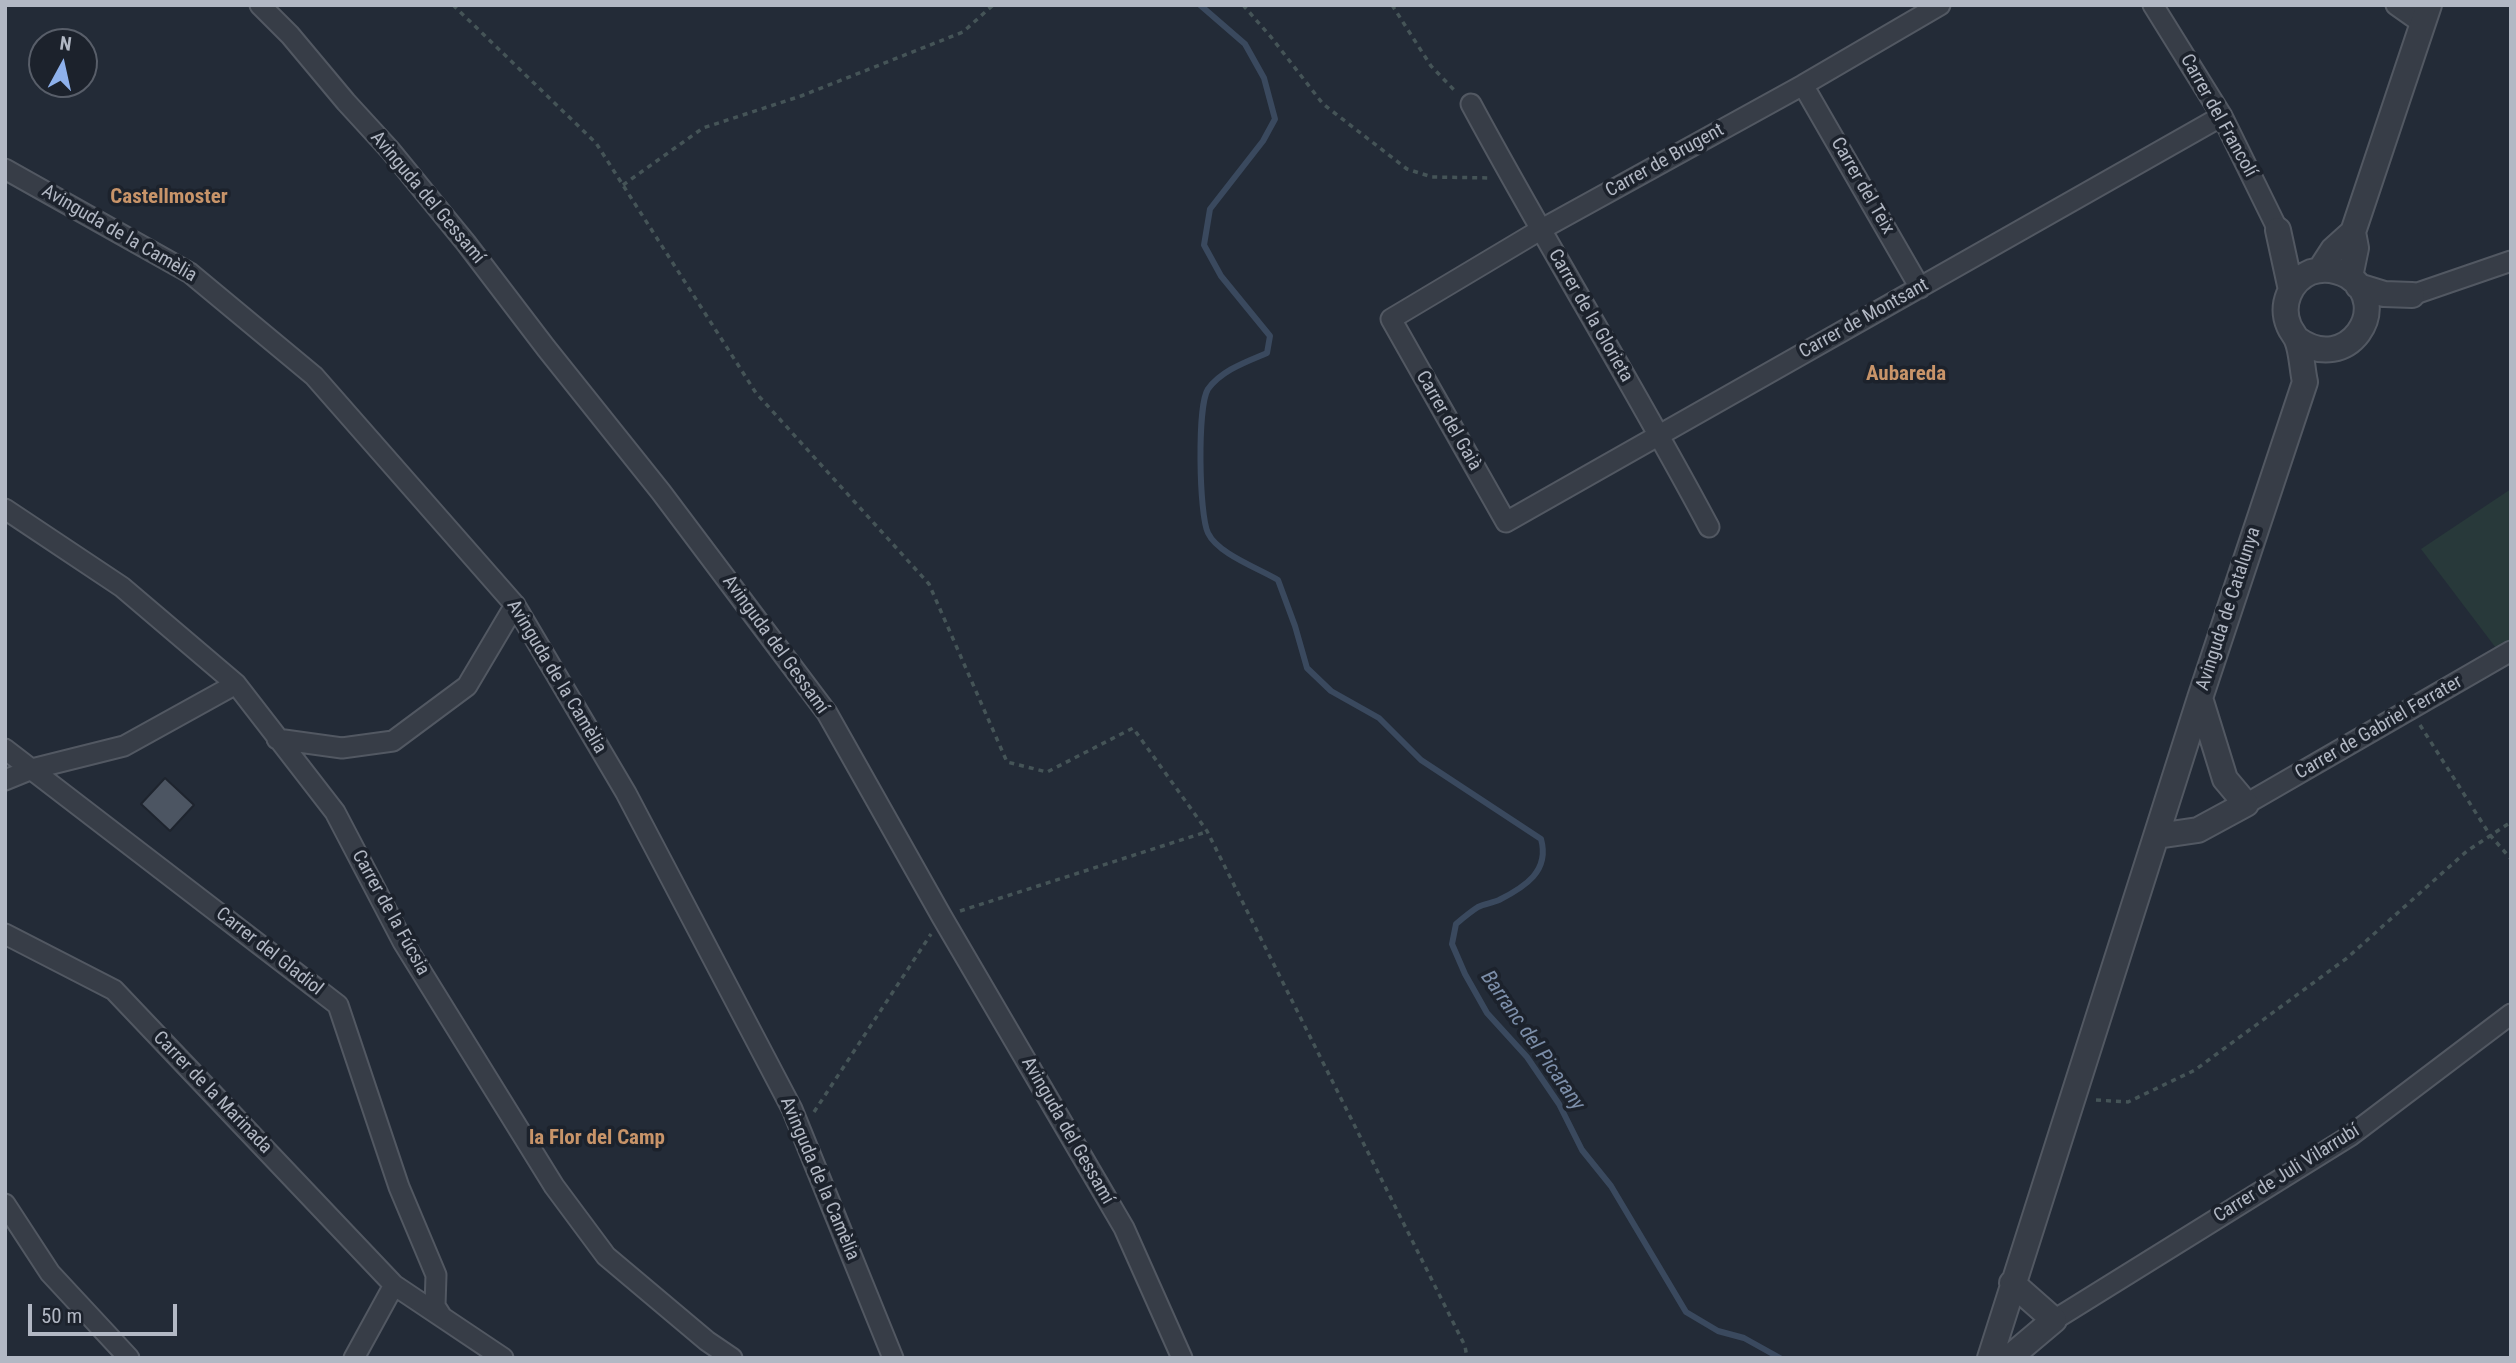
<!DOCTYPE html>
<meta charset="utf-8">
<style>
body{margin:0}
#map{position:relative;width:2516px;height:1363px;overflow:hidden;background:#232b37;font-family:"Roboto Condensed",sans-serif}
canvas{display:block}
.frame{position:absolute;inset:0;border:7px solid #b2b8c4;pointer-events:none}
.north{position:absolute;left:28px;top:28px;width:70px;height:70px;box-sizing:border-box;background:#1c222c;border:2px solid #585e69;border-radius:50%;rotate:8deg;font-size:19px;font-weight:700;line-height:28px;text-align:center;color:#b2b8c4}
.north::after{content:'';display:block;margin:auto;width:24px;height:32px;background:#8eb1ec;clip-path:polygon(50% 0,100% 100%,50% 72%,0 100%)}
.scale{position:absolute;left:28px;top:1304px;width:149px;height:32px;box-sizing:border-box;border:4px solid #b2b8c4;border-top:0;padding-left:9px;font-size:21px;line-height:24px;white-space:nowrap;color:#b2b8c4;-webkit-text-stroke:5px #1c222c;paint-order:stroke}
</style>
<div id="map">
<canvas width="2516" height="1363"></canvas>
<div class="frame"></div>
<div class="north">N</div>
<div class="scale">50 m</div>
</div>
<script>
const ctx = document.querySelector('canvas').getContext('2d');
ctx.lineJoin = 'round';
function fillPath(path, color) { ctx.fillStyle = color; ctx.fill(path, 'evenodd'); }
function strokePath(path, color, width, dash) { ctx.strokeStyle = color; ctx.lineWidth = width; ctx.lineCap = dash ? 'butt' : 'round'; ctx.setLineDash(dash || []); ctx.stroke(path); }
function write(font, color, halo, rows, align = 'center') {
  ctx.font = font + ' "Roboto Condensed",sans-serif'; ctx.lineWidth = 7; ctx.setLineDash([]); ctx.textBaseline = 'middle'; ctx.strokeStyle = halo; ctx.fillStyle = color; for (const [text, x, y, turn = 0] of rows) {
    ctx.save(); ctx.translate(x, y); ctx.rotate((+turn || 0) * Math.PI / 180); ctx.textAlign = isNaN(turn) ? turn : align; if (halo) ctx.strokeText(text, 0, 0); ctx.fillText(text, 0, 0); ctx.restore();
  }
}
fillPath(new Path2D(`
 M2511,489V650L2502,656L2421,549Z`), '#28393a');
strokePath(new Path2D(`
 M1200,5L1245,44L1264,78L1275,119L1263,141L1210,209L1204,245L1221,276L1270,336L1267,353C1246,362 1222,370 1208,389C1197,406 1199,515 1208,533C1218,554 1258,568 1278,580L1295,626L1307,668L1331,691L1379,718L1421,760L1541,839C1550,871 1525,887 1499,900C1492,903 1484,904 1478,907C1470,912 1463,918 1456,924L1452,944L1465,974L1487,1013L1527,1057L1559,1104L1582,1150L1611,1186L1686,1312L1718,1331L1744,1338L1780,1358`), '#3a495e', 6);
const building = new Path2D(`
 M165,778L194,805L170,831L141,804Z`);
fillPath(building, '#4c5562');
strokePath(building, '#1e242e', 2);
const minor = new Path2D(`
 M260,5L290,35L346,102L390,150L466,243L546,348L661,492L827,713L942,917L1124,1228L1182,1358
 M1940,5L1803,85L1540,230L1391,319L1506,522L2222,116
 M2153,5L2222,116L2278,230
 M2396,5L2423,24
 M1803,85L1920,288
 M1471,104C1548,247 1633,384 1709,527
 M5,169L190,273L314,376L515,605L626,793L792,1109L893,1358
 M2412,295L2511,261
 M5,509L122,587L236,684L335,812L403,942L554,1186L606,1256L707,1341L732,1358
 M277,739L342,748L393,741L467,686L515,605
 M5,749L338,1005L399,1187L436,1275L435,1306L442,1317
 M5,780L32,769L124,746L236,684
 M2246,804L2511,651
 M5,934L114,990L394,1285L503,1358
 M5,1204L50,1273L129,1358
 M2054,1320L2350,1136L2511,1014
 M354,1358L394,1285`);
const tertiary = new Path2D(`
 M2278,230L2291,290
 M2320,270L2333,250L2353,232
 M2350,277L2356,248L2353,232L2429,5
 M2358,286L2384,294L2412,295
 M2157,836L2198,830L2246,804L2225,779L2200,698
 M1990,1358L2200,698L2305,382C2302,369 2302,352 2297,340C2295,335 2291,331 2289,326C2280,305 2290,281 2311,272C2323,268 2337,270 2348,276C2394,306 2347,376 2297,339
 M2009,1358L2054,1320L2012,1283`);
strokePath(minor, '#525862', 23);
strokePath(tertiary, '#525862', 28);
strokePath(new Path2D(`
 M453,5L596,143L756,393L929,584L1007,762L1047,772L1133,728L1207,831L1465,1346L1467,1358
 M1243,5L1271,37L1323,104L1407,169L1432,177L1492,178
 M1392,5L1431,66L1457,93
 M623,185L703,128L801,96L963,32L993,5
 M2420,725L2490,835L2511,859
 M960,911L1206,832
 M2096,1100L2128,1102L2195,1070L2347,958L2467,851L2511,822
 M814,1112L931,934`), '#455457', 3.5, [5, 5]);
strokePath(minor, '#373d47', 19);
strokePath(tertiary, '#373d47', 24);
write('19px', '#b2b8c4', '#1c222c', [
 ["Carrer del Francolí",2218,116,61],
 ["Carrer de Brugent",1665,161,-29],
 ["Carrer del Teix",1862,186,60],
 ["Avinguda del Gessamí",427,198,50],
 ["Avinguda de la Camèlia",119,234,30],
 ["Carrer de la Glorieta",1590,316,60],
 ["Carrer de Montsant",1864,319,-29],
 ["Carrer del Gaià",1448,421,60],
 ["Avinguda de Catalunya",2229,609,-72],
 ["Avinguda del Gessamí",775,645,54],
 ["Avinguda de la Camèlia",556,677,59],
 ["Carrer de Gabriel Ferrater",2379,728,-30],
 ["Carrer de la Fúcsia",390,913,61],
 ["Carrer del Gladiol",269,952,38],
 ["Carrer de la Marinada",212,1093,46],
 ["Avinguda del Gessamí",1067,1131,60],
 ["Carrer de Juli Vilarrubí",2287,1174,-32],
 ["Avinguda de la Camèlia",819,1179,67]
]);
write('bold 21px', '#c89469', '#1c222c', [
 ["Castellmoster",169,198],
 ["Aubareda",1906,375],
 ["la Flor del Camp",597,1139]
]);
write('italic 21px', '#7c8ea9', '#1c222c', [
 ["Barranc del Picarany",1532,1041,55]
]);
</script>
